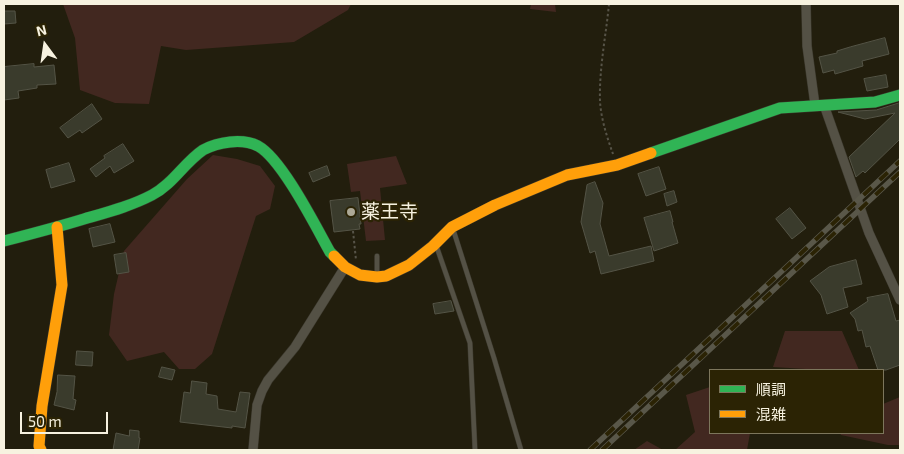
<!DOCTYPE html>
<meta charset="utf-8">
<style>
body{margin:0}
#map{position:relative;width:904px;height:454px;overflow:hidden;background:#221e0d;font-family:"Exo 2","Noto Sans JP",sans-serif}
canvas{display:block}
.frame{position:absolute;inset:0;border:5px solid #f7f2e0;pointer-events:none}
.legend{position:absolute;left:709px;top:369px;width:175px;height:65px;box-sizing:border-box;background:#2b2304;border:1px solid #7d765c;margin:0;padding:6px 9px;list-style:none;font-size:15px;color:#f7f2e0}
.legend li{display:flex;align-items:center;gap:10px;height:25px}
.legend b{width:25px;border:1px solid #7d765c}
.north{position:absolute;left:20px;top:20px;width:50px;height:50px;-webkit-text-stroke:4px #2b2304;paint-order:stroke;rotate:346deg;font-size:14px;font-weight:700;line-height:20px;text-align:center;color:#f7f2e0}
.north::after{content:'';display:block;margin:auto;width:18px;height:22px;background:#f7f2e0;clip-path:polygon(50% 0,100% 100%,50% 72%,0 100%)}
.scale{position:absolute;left:20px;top:412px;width:88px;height:22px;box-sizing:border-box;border:2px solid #f7f2e0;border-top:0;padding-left:6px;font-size:15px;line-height:18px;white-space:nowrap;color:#f7f2e0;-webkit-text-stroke:4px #2b2304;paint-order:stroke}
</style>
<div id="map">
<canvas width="904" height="454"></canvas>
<div class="frame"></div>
<ul class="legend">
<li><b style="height:6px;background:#30b455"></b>順調</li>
<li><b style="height:6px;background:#ff9f0a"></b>混雑</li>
</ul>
<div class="north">N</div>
<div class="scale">50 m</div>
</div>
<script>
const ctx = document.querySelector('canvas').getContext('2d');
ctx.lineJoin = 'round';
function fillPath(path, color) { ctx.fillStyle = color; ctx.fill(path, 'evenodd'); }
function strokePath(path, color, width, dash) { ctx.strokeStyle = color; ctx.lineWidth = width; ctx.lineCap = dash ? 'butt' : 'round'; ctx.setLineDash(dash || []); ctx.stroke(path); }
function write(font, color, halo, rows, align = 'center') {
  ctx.font = font + ' "Exo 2","Noto Sans JP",sans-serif'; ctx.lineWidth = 4.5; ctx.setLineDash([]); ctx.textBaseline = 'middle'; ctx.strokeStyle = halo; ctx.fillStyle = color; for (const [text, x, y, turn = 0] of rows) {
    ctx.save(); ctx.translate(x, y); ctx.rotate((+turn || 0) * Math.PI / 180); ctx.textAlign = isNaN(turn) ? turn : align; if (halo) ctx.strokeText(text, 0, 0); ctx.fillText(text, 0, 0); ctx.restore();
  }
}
fillPath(new Path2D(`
 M63,4H351L348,10L294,42L186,50L161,46L149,104L115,103L80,90L75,38Z
 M531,4H555L556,12L530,9Z
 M213,155L237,159L260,166L275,186L270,209L256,216L212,354L195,369H179L164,352L127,361L109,335L114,294L124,251L187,179Z
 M396,156L407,184L380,188L385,240L366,241L360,191L351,192L347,164Z
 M785,331H842L859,370H822L773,367Z
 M710,387V433H750L747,450H675L695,432L686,395Z
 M900,397V445H888L841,435L840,433H883V404Z
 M647,441L663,450H634Z`), '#422820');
const building = new Path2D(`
 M4,11H15L16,23L4,24Z
 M885,38L889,54L862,61L863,66L835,74L834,70L823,73L819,57L837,53V51L850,47Z
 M34,64V67L54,65L56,84L37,85V88L18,91L19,98L4,100V67Z
 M886,75L888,87L867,91L864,79Z
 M900,103V139L865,173L863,171L856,177L849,157L895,113L865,119L838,112L876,110Z
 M92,104L102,119L82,133L80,130L68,138L60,128Z
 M123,144L134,161L114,173L110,166L96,177L90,169L105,158L104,156Z
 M69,163L75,181L51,188L46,170Z
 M327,166L330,175L313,182L309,173Z
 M659,167L666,189L646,196L638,174Z
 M595,182L603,203L600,224L609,256L651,246L654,261L601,274L595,251L590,253L581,222L587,185Z
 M674,191L677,202L667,206L664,194Z
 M358,198L361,224H359L360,229L334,232L330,201Z
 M790,208L806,228L792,239L776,219Z
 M670,211L673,222H672L678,243L654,251L644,218Z
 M110,224L115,242L93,247L89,229Z
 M126,253L129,272L117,274L114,255Z
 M856,260L862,284L843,288L848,307L827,314L821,295L810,281L829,267Z
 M888,294L896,321L900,320V365L886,370H878L870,346L866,347L862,330L858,331L855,319L850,313L868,301L867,298Z
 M451,301L454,311L435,314L433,304Z
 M77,351L93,352L92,366L76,365Z
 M162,367L175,370L172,380L159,377Z
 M58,375L75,376L73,399L76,400L74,410L54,405L57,392Z
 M192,381L207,383L206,394L217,396L218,409L236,412L240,392L250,393L245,428L232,426V428L180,422L184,392L190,393Z
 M130,430L139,431V438H140L138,450H113L116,433L129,436Z`);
fillPath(building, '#3a3b2c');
strokePath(building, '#545446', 1);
const lane = new Path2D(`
 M453,229L494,358L521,450
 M436,245L470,343L475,450
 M377,256V276`);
const street = new Path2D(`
 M806,4L807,46L815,105
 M824,105L869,233L900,300
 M253,450L257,405L262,391L268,380L295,347L345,267`);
const fast = new Path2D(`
 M651,153L780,108L875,102L900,95
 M4,241C31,234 58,227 84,219C108,212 131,206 152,195C173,184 184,163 203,150C218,142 242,138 258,146C282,159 316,227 330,252L334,256`);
const slow = new Path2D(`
 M334,256L345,267L360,275L377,277L386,276L409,265L433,246L452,227L495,205L567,175L617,165L651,153
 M41,450L39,446L42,406L62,285L57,227`);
strokePath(lane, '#3a372b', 5.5);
strokePath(street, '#3a372b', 10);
strokePath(fast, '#3a372b', 12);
strokePath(slow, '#3a372b', 12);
strokePath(new Path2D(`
 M609,4C606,35 599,69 600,101C601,119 607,137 613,154
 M353,231L356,260`), '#575448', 2, [2.5, 2.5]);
strokePath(lane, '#545145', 4.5);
strokePath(street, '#545145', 9);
strokePath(fast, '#30b455', 11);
strokePath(slow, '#ff9f0a', 11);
const rail = new Path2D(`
 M590,450L900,161
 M602,450L900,172`);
strokePath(rail, '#595749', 5.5);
strokePath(rail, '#2b2304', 4, [11]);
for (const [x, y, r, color] of [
 [351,212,5,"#aca896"]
]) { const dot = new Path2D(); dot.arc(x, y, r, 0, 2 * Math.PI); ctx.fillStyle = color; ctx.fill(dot); strokePath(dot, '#2b2304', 2); }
write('19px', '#f7f2e0', '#2b2304', [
 ["薬王寺",361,212]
], 'left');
</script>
